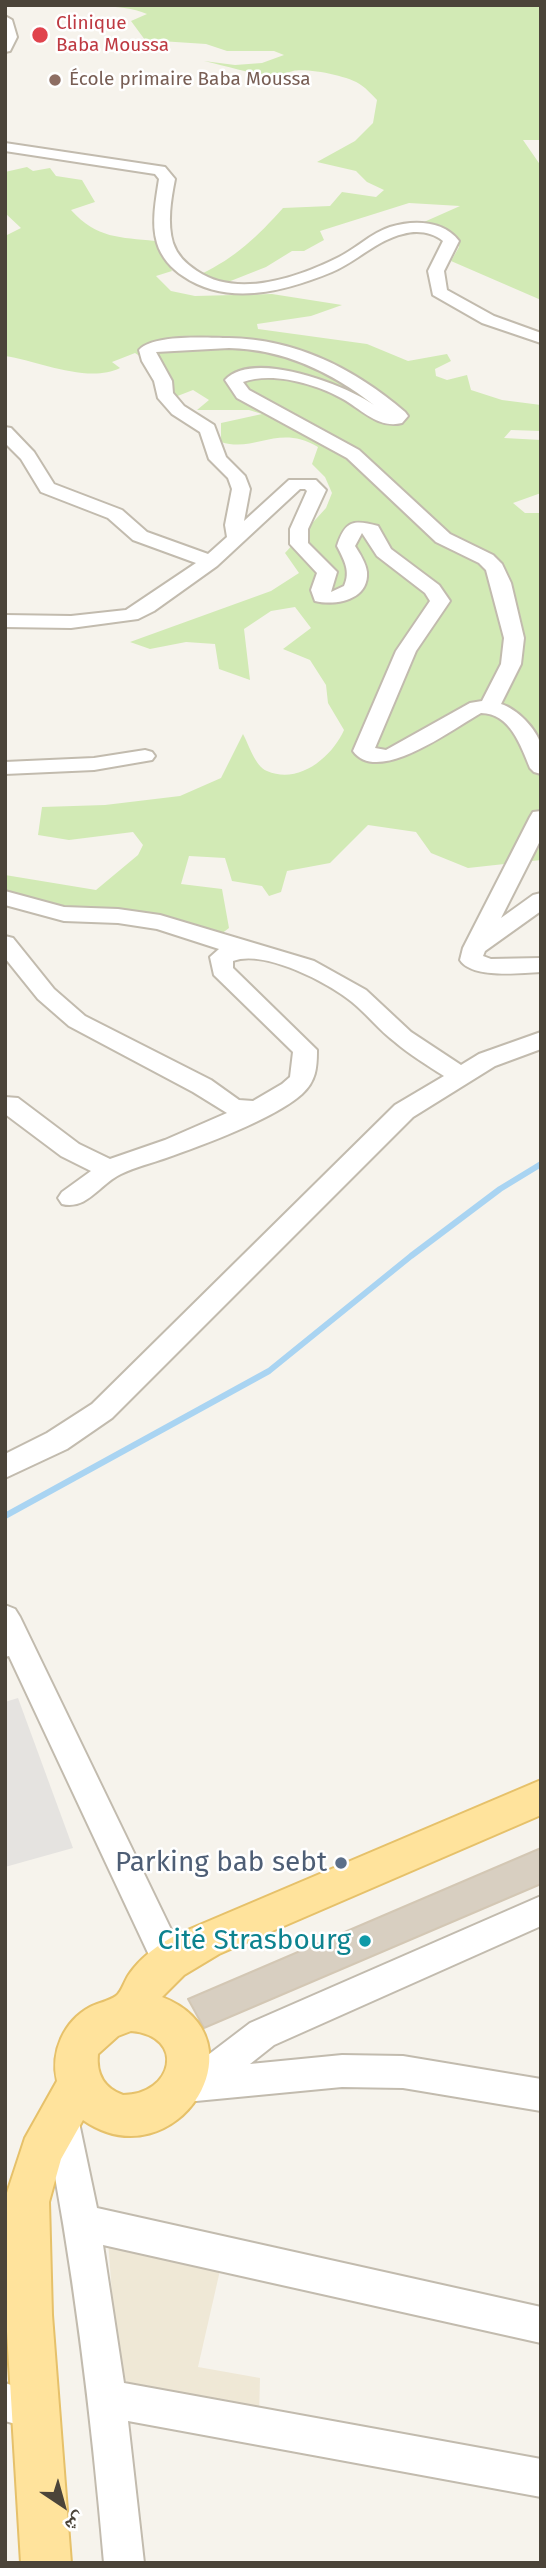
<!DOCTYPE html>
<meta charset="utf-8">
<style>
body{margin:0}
#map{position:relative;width:546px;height:2568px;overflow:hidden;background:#f6f3ec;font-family:"Fira Sans","Noto Naskh Arabic",sans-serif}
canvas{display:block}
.frame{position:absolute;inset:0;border:7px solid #4b4439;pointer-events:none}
.north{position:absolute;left:28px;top:2470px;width:70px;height:70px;-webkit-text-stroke:5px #fff;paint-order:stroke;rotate:144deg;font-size:19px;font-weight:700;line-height:28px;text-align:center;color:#4b4439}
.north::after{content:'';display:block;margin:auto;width:24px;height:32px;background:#4b4439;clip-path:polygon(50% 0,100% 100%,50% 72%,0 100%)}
</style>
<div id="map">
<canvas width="546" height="2568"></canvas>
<div class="frame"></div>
<div class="north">ش</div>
</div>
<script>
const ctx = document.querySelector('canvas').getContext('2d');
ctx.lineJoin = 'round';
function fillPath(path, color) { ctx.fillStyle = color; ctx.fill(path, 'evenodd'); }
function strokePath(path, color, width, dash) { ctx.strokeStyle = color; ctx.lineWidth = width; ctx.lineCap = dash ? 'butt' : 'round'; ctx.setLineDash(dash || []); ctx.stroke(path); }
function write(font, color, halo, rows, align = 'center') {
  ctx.font = font + ' "Fira Sans",sans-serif'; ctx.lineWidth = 5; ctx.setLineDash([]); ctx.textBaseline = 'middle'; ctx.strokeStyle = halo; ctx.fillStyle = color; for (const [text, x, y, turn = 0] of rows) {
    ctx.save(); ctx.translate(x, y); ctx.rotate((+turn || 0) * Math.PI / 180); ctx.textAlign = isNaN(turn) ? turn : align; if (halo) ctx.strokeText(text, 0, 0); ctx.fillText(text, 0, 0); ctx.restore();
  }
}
fillPath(new Path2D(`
 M108,2240L221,2266L198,2367L260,2378L259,2416L119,2390Z`), '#efe8d6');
fillPath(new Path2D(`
 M37,5H541V140H523L541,166V300L451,261L459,247L457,236L424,222L460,206L409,203L320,231L324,240L304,251H292L266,267L223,284L201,274C235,258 258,236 283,208L330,206L342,192L376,197L384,190L367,182L356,171L317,162L355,141L373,123L377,100C372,95 367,89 361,85C349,76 308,68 293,71C285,73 281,76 272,75C249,74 227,66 204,61L235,65L262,63L284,55L274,51H227L206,44L145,40L131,21L147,14C116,0 72,11 37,5Z
 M27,167L33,171L50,168L56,176L82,180L95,202L71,210C97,239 120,237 155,241L172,271L156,276L171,291L195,296L272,294L342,305L311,316L257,324L258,329L367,344L408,361L447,354L451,361L435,369L436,376L447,380L467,375L471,390L502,400L541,405V431L511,430L504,438L541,440V493L513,503L525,513H541V860L468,868L431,853L416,832L368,825L330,863L287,871L281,892L269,896L262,886L232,881L225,858L189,856L181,884L222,889L229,928L217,937L143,912L87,910L27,901L5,894V875L96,890L138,855L143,845L133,832L69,840L38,835L42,807L105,805L180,796L221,778L243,734C249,745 255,766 267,771C299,785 332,757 344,730L328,703L326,685L310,660L283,649L311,628L295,607L271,611L244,629L250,680L219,669L215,644L186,642L150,649L130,642L271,591L299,573L285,553L326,508L332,493L325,477L312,464L318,447C278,423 256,453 221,442V423L262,414L249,410H197L209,400L193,390L175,397L160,370L135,353L112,362L120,368C88,384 39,361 5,356V236L21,228L5,213V172Z`), '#d2eab5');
fillPath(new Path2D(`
 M18,1698L73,1848L5,1867V1702Z`), '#e5e3e0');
strokePath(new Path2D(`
 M5,1516L269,1371L411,1256L500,1189L541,1164`), '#a9d4f2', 6);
const building = new Path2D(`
 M541,1848V1884L204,2028L188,1999Z`);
fillPath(building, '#d8cfc1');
strokePath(building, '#d3c7b4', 2);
const minor = new Path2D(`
 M5,16L12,20L17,37L10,51L5,52Z
 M5,143L165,167L175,179C171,199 167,223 173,243C177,255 186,264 197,271C238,299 299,277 339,257C357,248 371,233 390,227C413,220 443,220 459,241L444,271L447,290L494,316L541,333V343L482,323L433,295L428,271L443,241C432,232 417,230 403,234C377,240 356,262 332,272C286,291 228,307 183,276C172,269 161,257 157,243C151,223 156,199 159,179L155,174L5,151Z
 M229,338C296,339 355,369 405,412L408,416L402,423C379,429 362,410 343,399C317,384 272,371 243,382L249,390L359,450L450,534L493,555L502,564L511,583L524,638L521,664L501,704C517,709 536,728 541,745C543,753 541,765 541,774L534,772L530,768C521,746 510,713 481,713C454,728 378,786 353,751L396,651L430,601L425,593L377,556L362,533L355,546C360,554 366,563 367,572C369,600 336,606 315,601L311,590L317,573L290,544V529L307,491L305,489H300L217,566L154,611L138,619L71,628L5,627V615L71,616L126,610L196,563L133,540L108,518L41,492L21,459L5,443V427L11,428L34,452L54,484L122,510L147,532L208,554L227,537L225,525L232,489L228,478L209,459L200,432L172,414L158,398L154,381L142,361L139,350C154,334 207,338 229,338ZM229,348C284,349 331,372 374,405C346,385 253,349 225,380L237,398L347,458L436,542L479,563L486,570L504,638L501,664L482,701L470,703L386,750L375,748L416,651L450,601L439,585L391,549L378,526C353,519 345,521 337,546C344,560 351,571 344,586L331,592L337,572L308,543V529L326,490L316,480H289L244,521L250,489L245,476L226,457L214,425L184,406L173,393L172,381L156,352Z
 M145,750L152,752L155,756L152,760L94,770L5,774V762L94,758Z
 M541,811V839L501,918L533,895L541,893V911L485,951L483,956L491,959L541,958V972C520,973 472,979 460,960L463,948L530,817L533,812Z
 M5,891L64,907L118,909L160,915L314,961L366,990L411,1032L461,1065L479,1054L541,1032V1049L495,1066L413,1117L112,1418L67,1449L5,1478V1454L47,1433L92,1404L395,1105L444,1076C427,1065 410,1055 395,1042C379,1030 367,1014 352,1002C328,982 263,949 233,961V968L317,1050C317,1068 316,1081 302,1094C274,1119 203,1145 166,1158C152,1163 135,1167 121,1174C101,1183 86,1211 62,1204L58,1198L62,1192L91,1171L61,1156L5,1114V1097L18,1098L79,1144L110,1159L165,1140L227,1113L193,1092L69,1026L38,999L5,958V936L13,938L54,989L85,1016L211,1080L239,1100L253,1101L282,1084L290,1077L293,1052L214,975L210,957L219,949L157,929L118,923L64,921L5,905Z
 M5,1605L15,1609L20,1617L180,1948L185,1959L180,1970L168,1974L156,1970L9,1656L5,1657Z
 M541,1896V1926L274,2045L250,2064L342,2055L403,2056L541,2079V2111L403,2088L342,2087L196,2101L183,2096L178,2085L183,2074L250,2023Z
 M60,2097L72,2101L77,2113L97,2208L541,2307V2343L103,2245L124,2383L541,2459V2497L128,2421L144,2563H104C91,2412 73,2262 43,2113L48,2101Z
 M5,2383L50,2398L56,2411L50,2424L37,2430L5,2421Z`);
const major = new Path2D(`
 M541,1780V1815L219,1954L184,1975L162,1997C268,2038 176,2184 83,2120L61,2159L49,2202L52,2315L71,2563H21L6,2315L5,2199L25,2138L57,2081C50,2052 64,2021 90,2007C98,2003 109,2001 116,1996C122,1992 125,1979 130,1973C142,1956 158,1945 176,1935ZM131,2031C187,2036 173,2095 123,2095C104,2088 96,2074 98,2054L118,2036Z`);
strokePath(minor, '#c2bbae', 4);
strokePath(major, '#e6c16a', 4);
fillPath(minor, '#fff');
fillPath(major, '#ffe39c');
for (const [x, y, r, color] of [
 [40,35,9,"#e0444e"],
 [55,80,7,"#8d6e63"],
 [341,1863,7,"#5c6f8a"],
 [365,1941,7,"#0f9aa8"]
]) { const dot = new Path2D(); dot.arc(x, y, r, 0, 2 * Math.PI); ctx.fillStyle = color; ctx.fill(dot); strokePath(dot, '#fff', 2.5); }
write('19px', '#be3a42', '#fff', [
 ["Clinique",56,24],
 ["Baba Moussa",56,46]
], 'left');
write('19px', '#785e54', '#fff', [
 ["École primaire Baba Moussa",69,80]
], 'left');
write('28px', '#4e5e75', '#fff', [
 ["Parking bab sebt",327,1863]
], 'right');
write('28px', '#0d838f', '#fff', [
 ["Cité Strasbourg",351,1941]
], 'right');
</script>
